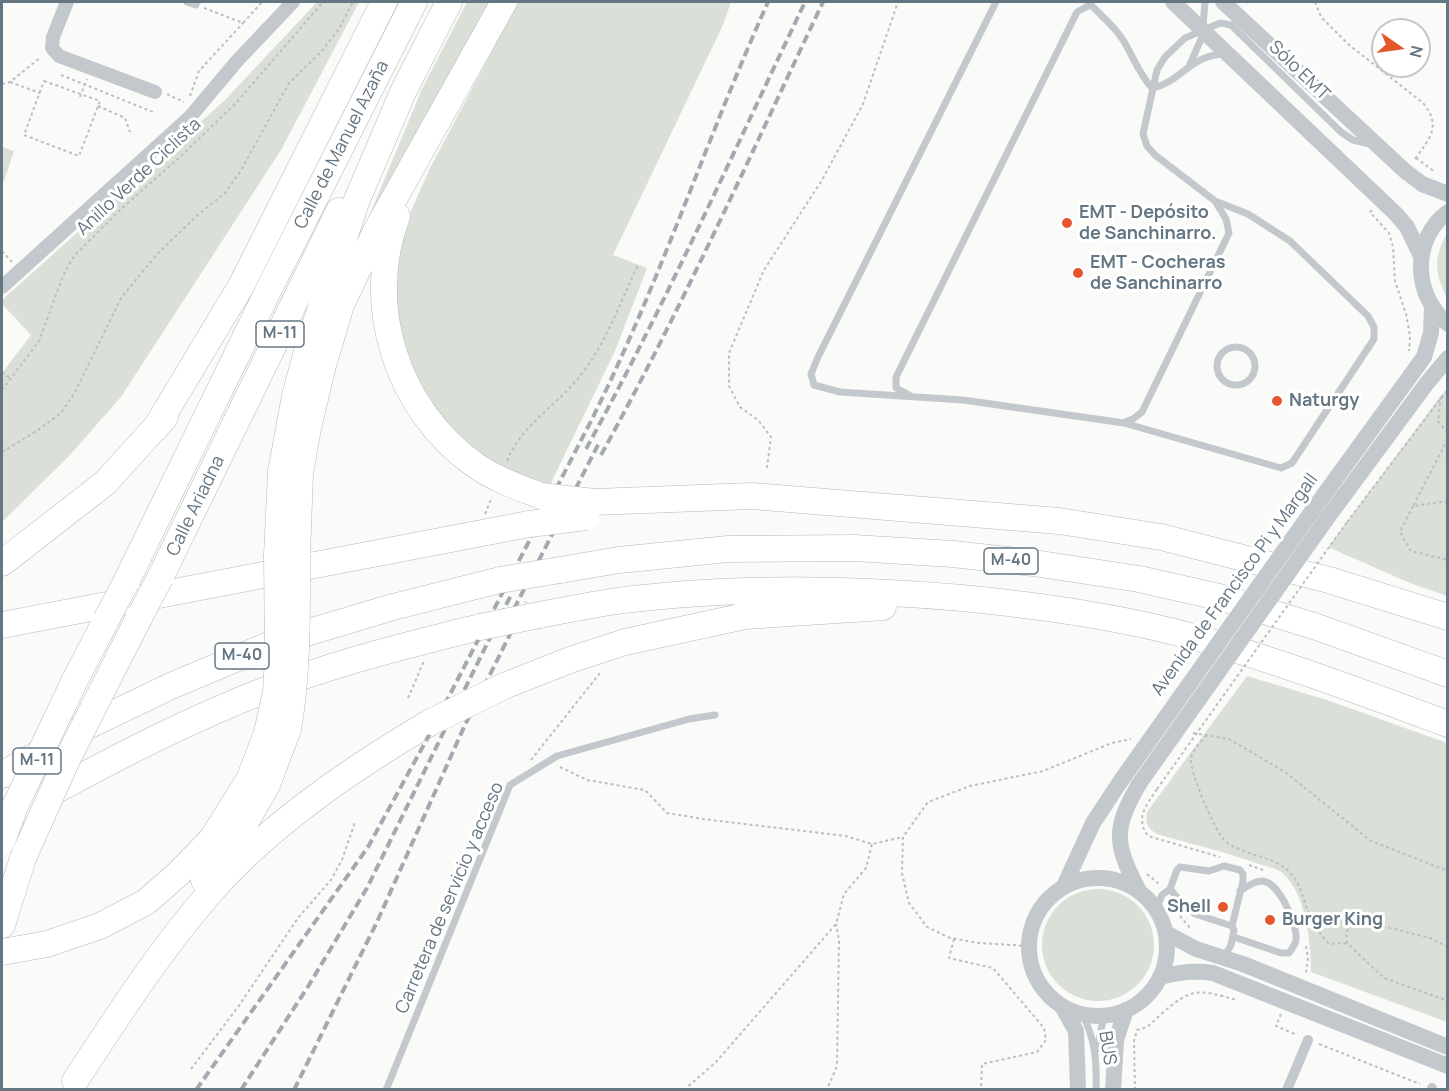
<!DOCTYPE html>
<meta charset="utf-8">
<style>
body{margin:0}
#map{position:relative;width:1449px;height:1091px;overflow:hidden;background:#fafaf8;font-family:Manrope,sans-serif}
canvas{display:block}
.frame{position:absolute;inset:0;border:3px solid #657683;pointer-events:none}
.north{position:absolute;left:1371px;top:18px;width:60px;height:60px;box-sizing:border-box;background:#fff;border:2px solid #c1c8cd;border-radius:50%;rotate:103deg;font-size:16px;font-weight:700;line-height:24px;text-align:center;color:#657683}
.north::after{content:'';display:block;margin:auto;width:21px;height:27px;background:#e4572e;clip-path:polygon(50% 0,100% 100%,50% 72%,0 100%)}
</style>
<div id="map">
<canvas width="1449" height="1091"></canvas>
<div class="frame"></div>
<div class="north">N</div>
</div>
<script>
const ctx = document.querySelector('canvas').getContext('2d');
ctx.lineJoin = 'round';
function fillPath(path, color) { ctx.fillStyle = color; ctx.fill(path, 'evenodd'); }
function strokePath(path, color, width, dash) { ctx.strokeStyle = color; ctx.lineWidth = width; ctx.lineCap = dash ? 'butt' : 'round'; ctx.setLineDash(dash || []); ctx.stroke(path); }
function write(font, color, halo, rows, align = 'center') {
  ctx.font = font + ' Manrope,sans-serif'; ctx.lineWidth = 6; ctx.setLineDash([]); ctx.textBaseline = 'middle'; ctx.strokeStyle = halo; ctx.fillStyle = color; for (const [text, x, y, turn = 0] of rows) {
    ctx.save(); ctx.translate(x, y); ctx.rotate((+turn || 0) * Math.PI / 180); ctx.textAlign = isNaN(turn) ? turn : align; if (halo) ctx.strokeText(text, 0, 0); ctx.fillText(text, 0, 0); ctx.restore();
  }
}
fillPath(new Path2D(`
 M317,2H359L281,150L121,397L69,456L2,522V373L31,335L2,304V300L225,100Z
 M467,2H493L356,248L422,89Z
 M518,2H731L723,25L613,255L647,268L615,351L549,487L497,467L462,442L433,407L405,355L398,324L395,263L404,227L430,168Z
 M2,147L14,151L3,184L2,183Z
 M1447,233V298C1435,274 1433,258 1447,233Z
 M1447,392H1448L1447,596L1410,583L1328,547L1442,394Z
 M1247,676L1327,700L1447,743V1022L1311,972C1311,942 1306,892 1281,872C1275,868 1266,866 1259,864C1226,852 1191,844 1157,834C1147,828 1145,823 1147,812Z
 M1042 945a56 56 0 1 1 112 0a56 56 0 1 1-112 0Z`), '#dadfd7');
const motorway = new Path2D(`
 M397,216C363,305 397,410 475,465C495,479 518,487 541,496
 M155,429L241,286L384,2
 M594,502L752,496L1059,521L1161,537L1329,580L1448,617
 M297,554L300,473L308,428L323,365L341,305L376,231L504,2
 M277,555L281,472L295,396L309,344L356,202L403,92L449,2
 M2,563L105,483L165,417
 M560,570L619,560L728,549L854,548L953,554L1034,563L1139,579L1219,597L1314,626L1448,674
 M160,578L339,211
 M126,582L269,289L414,2
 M539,615C565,610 591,605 617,601C731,586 848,588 962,598C1042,606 1123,617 1201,639C1284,663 1366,694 1448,724
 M2,625L529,524
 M117,661L141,614
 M74,682L106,620
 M504,686L570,660L625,642L745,616L883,607
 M2,775L75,732L173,685L276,642L393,607L500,580
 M2,820C94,769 188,718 287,682C350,659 416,643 480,627
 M204,880L238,835L267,785L288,729
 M2,925L23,858
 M2,952L47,944L100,926L146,902L178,874L212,839L249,780L267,733
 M75,1081C117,1017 158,953 208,895C266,827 354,767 431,722`);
strokePath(motorway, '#b4b9bd', 27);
strokePath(new Path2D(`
 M1315,2L1321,17L1348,44L1423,103C1442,126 1430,138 1415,159
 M204,8L243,23L262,2
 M61,75L153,112
 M44,81L100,101L79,156L24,135Z
 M10,82L40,93
 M2,84L10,82L41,57
 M167,94L184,102
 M190,96L199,71L243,23
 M80,97L87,79
 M98,106L125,118L130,132
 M1416,158L1435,172
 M1372,210L1370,212L1389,233L1393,247L1395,281L1406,314L1410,336L1409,351
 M2,251L12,262
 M2,372L11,379
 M2,390L39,341L63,276L74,256L121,209L180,157L236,103L323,2
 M1441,397L1438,421L1448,433
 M1448,439L1413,506L1448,501
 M2,452L38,430L61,413L75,392L121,298L158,253L200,213L225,193L240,172L289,83L321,52L339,29L353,2
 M507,461C520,428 552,408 575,382C604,349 619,305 638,265
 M767,468L771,437L758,420L740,407L729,386V353L764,270L822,180L863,104L898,2
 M1413,506L1400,532L1411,551L1448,560
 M485,514L492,497
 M1347,522L1448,389
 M408,698L424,661
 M1193,733L1229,739L1285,772L1371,841L1448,871
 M1206,735C1201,742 1193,749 1191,758C1189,771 1216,834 1226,842C1246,857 1276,855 1292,875C1302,887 1304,903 1310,917C1315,928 1321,935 1329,944L1347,943
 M531,760L600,673
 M560,767L587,780L645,790L667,813L703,819L846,836L872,844L903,837
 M1157,789C1146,806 1135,818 1148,836L1220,857
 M1249,865L1266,871
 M1147,874L1159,884
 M1180,916L1190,928
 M954,939L949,958L993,968L1044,1028L1046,1040L1037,1052L982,1064L981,1090
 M1028,946L979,943L950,938L927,927L909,903L902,873L903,837L928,802L970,786L1043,771L1112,743L1131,739
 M1306,946L1308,958L1306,973
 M1448,947L1430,938L1358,920L1346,932L1347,943L1384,978L1448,1001
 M1281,1014L1276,1026L1297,1035
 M1319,1044L1420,1084
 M191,1069L238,1007L298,918L331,880L342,860L355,822
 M684,1090L716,1062L836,924L844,894L866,868L872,844
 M824,1090L828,1087L837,1066L839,940L836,924
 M1135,1090L1134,1041L1137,1030C1148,1028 1153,1022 1160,1015C1192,987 1197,989 1237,1000`), '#bbbfc2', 2, [3, 3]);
strokePath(new Path2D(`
 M187,2L196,5L197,2
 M996,2L818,357L811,374L814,385L840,392L963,400L1124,423L1281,468L1292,463L1374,339V327L1368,316L1290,241L1248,214L1215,201L1155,155L1147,146L1143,134L1157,70L1165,57L1185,38L1220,23L1231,25L1341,132L1353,140L1370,144
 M1088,2C1100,15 1114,25 1123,40C1133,56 1139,74 1152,88
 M1190,64L1202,37L1205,2
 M1152,88C1180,83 1190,55 1224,54
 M1217 366a19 19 0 1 1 38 0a19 19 0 1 1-38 0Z
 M911,396L896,388V377L1077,12L1090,5
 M1125,422L1133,419L1142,412L1229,233L1226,219L1215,201
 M1170,889L1177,870L1180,867L1209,871L1224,866L1240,870L1243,874V881L1232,926
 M1156,909L1162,895L1170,889L1184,906L1195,914L1232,926L1234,930L1231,945L1224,957
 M1234,937L1281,953H1289C1292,949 1295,945 1296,940C1298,926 1279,881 1262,881C1254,881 1246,887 1240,891
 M1082,1013C1095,1039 1097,1061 1096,1090
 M1097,1049L1104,1016
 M386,1090L510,785L557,756L689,719L715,715`), '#c3c8cc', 7);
strokePath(new Path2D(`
 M1287,1090L1308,1040
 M1432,1090V1088`), '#c3c8cc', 10);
strokePath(new Path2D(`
 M67,2L53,37L52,48L59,56L155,92
 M2,287L190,117L237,61L293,2`), '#c3c8cc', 14);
strokePath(new Path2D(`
 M1173,2L1396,214L1407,227L1421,256
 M1223,2L1405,171L1422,184L1448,194
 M1448,212C1411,239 1413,296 1448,324
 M1313,510L1424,357L1431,333L1432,307
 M1328,517L1427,383L1448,358
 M1139,784C1112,831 1115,844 1139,891
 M1029 947a69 69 0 1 1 138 0a69 69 0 1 1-138 0Z
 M1064,886L1093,823L1122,779
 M1166,933L1196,949L1243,964L1448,1047
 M1160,977C1178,972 1195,970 1213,973L1448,1066
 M1062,1006L1076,1031L1078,1090
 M1113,1090L1116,1040L1126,1010`), '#c3c8cc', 16);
strokePath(motorway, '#fff', 26);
strokePath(new Path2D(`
 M586,449C666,303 734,151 805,2
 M601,455C682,308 751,154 823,2
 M514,609L600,441
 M196,1090L368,847L427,739L591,421C659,285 706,140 768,2
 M241,1090L309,985L367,888L512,593
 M294,1090L377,922L464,727L526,602`), '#a2aab0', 4, [9, 4.5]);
const motorwayBridge = new Path2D(`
 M541,496L594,502
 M529,524L586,517
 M500,580L560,570
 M141,614L160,578
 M106,620L126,582
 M480,627L539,615
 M431,722L504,686
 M288,729C298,671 297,613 297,554
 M267,733L276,692L278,659L277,555
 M2,841L15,806L74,682
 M23,858L66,762L117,661`);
strokePath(motorwayBridge, '#b4b9bd', 27, []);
strokePath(new Path2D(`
 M1157,789L1347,522`), '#bbbfc2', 2, [3, 3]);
strokePath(new Path2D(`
 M1122,779L1313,510
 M1139,784L1328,517`), '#c3c8cc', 16);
strokePath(motorwayBridge, '#fff', 26);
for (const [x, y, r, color] of [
 [1067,223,6,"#e4572e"],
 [1078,273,6,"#e4572e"],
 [1277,401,6,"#e4572e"],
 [1223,907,6,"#e4572e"],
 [1270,920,6,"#e4572e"]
]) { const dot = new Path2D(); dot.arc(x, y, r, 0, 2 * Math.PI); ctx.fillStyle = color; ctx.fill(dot); strokePath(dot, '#fff', 2); }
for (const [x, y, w] of [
 [280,334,48],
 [1011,561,54],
 [242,656,54],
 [37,761,48]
]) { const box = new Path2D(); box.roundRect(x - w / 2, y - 13, w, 26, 4.5); ctx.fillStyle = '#fff'; ctx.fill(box); strokePath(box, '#657683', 1.5); }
write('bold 16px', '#657683', null, [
 ["M-11",280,334],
 ["M-40",1011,561],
 ["M-40",242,656],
 ["M-11",37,761]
]);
write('18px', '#657683', '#fff', [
 ["Sólo EMT",1299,71,44],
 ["Calle de Manuel Azaña",342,145,-63],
 ["Anillo Verde Ciclista",139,177,-43],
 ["Calle Ariadna",196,506,-64],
 ["Avenida de Francisco Pi y Margall",1235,585,-54],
 ["Carretera de servicio y acceso",450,898,-67],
 ["BUS",1107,1048,81]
]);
write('bold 18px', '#657683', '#fff', [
 ["EMT - Depósito",1079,213],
 ["de Sanchinarro.",1079,234],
 ["EMT - Cocheras",1090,263],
 ["de Sanchinarro",1090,284],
 ["Naturgy",1289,401],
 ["Shell",1211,907,"right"],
 ["Burger King",1282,920]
], 'left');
</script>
